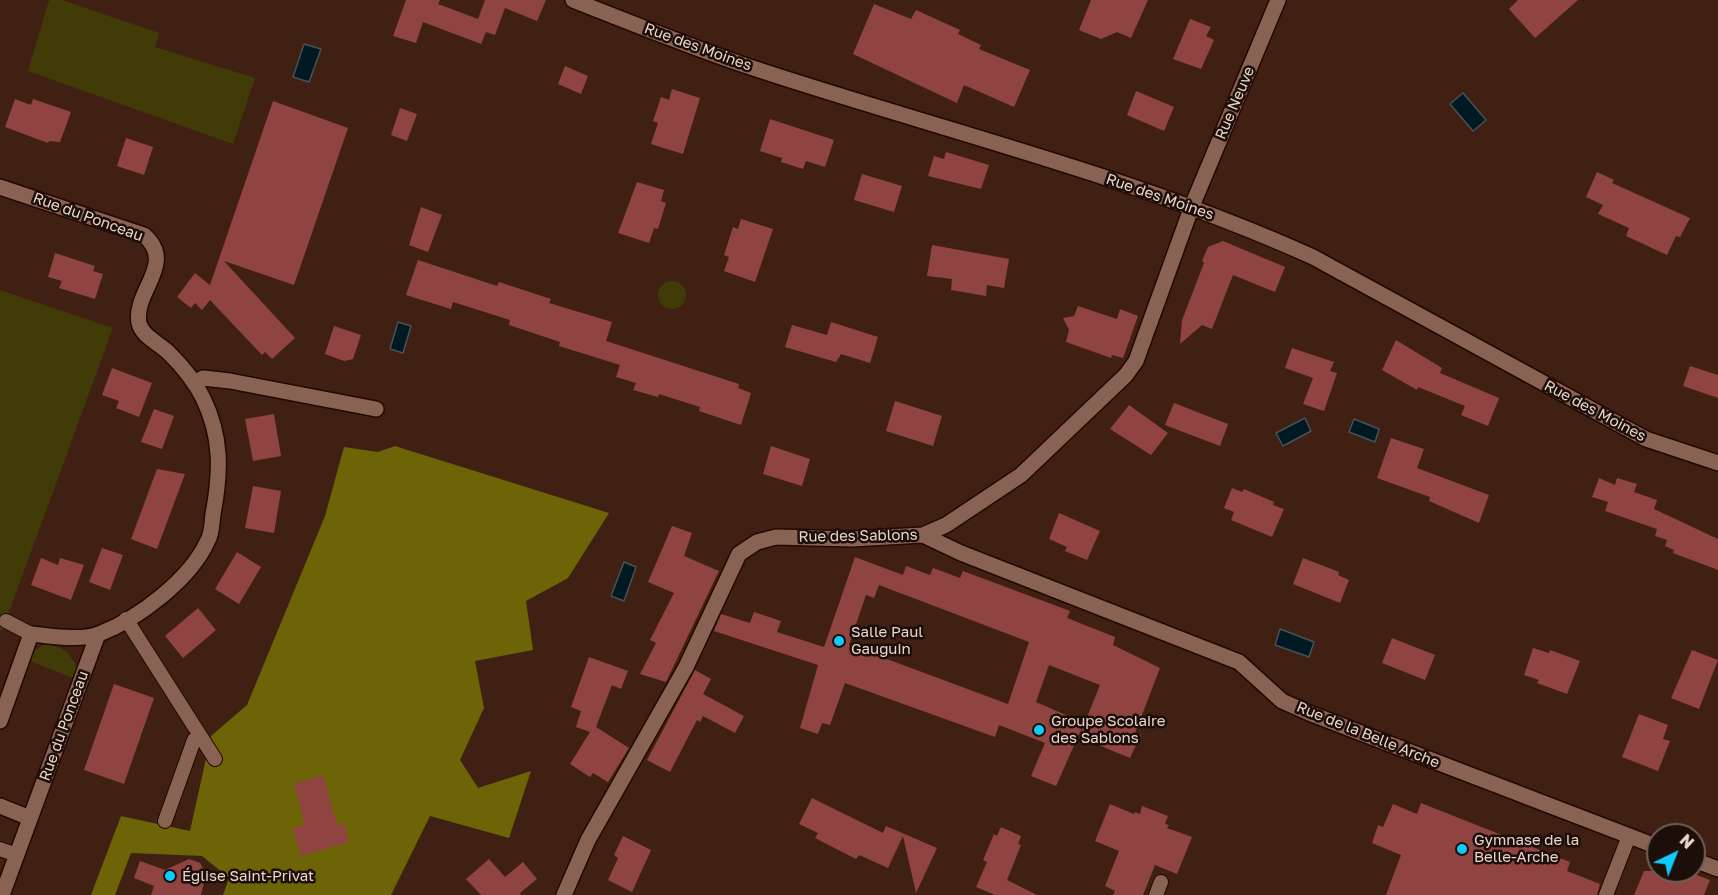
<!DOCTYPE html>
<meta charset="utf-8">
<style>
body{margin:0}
#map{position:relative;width:1718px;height:895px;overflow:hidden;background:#402012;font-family:"Golos Text",sans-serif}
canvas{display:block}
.north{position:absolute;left:1646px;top:823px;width:60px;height:60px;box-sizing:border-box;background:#1c0e08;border:2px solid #6e5e56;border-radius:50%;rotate:43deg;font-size:16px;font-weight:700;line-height:24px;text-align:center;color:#ead5cc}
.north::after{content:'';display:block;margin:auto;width:21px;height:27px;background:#0fcafa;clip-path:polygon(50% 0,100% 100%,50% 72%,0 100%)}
</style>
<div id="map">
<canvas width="1718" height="895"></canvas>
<div class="north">N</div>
</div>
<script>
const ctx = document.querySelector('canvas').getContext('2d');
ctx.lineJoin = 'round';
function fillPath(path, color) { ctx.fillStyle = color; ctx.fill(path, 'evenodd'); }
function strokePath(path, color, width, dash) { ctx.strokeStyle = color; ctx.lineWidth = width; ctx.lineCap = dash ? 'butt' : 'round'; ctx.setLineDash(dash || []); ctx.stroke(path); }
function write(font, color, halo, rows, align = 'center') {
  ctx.font = font + ' "Golos Text",sans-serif'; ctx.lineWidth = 5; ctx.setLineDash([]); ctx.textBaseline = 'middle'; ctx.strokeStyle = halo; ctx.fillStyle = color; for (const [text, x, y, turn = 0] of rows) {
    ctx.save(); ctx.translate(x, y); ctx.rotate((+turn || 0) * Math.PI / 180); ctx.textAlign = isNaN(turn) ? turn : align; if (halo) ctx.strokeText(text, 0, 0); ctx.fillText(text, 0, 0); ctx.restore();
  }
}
fillPath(new Path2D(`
 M49,0H62L159,33L155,47L255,78L233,144L28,71Z
 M658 295a14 14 0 1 1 28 0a14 14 0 1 1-28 0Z
 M0,290L113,328L2,631L0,630Z
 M43,645C62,644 71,653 78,670L75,679L30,661L34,651Z`), '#403b07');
fillPath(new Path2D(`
 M395,446L609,513L568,578L526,601L533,650L475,661L484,708L460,760L478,788L531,771L509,838L430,816L391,895H223L229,878L202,856L131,853L115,895H91L121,816L190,831L211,736L247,705L325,516L344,447L378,452Z`), '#6c6407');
const water = new Path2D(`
 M304,44L321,49L309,82L293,77Z
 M1463,93L1486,120L1473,131L1450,104Z
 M398,322L411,326L403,353L390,349Z
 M1305,418L1311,431L1283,446L1276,433Z
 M1354,419L1379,429L1375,442L1349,432Z
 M624,562L636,567L624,601L611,596Z
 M1280,629L1314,642L1309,657L1275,645Z`);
fillPath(water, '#001a24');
strokePath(water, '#465256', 1.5);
fillPath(new Path2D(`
 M406,0H440L438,4L478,19L485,0H546L537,21L505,8L495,35L486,32L481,44L423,22L416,43L393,36Z
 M1091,0H1148L1131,38L1117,32L1101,39L1079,30Z
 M1518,0H1578L1535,38L1509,9Z
 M874,4L911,19L916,10L960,30L958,34L981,45L979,49L1030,70L1014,107L964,85L957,103L853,54Z
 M1190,19L1211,27L1206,36L1214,40L1201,69L1173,59Z
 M565,66L588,76L581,94L558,84Z
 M672,89L700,98L683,154L651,144L658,123L653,121L661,97L669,100Z
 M1136,91L1174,107L1164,131L1127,115Z
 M15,99L31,105L33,99L71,112L60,142L49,141L48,143L5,127Z
 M273,101L348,128L294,285L224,261L295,338L272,359L265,352L262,355L210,300L202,310L195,303L191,308L177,297L195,273L210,285Z
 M400,108L417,114L407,141L391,135Z
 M770,119L834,140L825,167L806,161L803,169L781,162L782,158L760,151Z
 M126,138L153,147L144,175L117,166Z
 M946,152L989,165L981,189L928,176L934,156L944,159Z
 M1597,172L1614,180L1612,183L1690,218L1680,237L1676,236L1667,255L1626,236L1629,228L1598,214L1603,205L1586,197Z
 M862,174L902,186L894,212L854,200Z
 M637,182L664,190L661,201L666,203L658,229L654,228L649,243L618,233Z
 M421,207L442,215L428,252L409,245Z
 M741,219L773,229L755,282L724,271L729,257L724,255L733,227L738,229Z
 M1223,241L1285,267L1275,292L1233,275L1212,329L1202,325L1180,344L1182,320L1204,263L1202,261L1208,247Z
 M932,245L1009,259L1004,288L987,285L986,296L951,290L952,279L927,276Z
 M55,253L95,266L93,271L103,274L95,299L59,288L62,281L48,277Z
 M418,260L497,286L499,282L551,299L549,303L612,322L606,341L739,384L738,388L751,393L741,425L699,411L700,407L659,394L658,397L633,390L636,383L616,377L620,365L559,346L560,342L509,325L510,320L453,302L451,309L406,295Z
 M1078,306L1117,319L1120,309L1138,316L1123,358L1112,355L1111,358L1066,342L1069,330L1063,318L1074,316Z
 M831,322L878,337L870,363L841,354L836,362L785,347L792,325L827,335Z
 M334,326L361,335L353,359L344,361L325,354Z
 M1396,340L1442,368L1440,373L1499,398L1488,426L1461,415L1465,406L1418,387L1417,390L1382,370Z
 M1292,348L1334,362L1330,371L1337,373L1324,411L1303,404L1313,378L1285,368Z
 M1690,366L1718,375V398L1683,386Z
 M112,368L152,383L139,417L116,408L119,401L102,395Z
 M895,401L942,416L933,446L886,431Z
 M1174,403L1228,424L1220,446L1165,425Z
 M1129,405L1168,433L1151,455L1110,429Z
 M154,409L174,416L162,449L141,442Z
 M274,414L281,456L253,461L245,419Z
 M1391,438L1424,449L1417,468L1489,495L1479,523L1429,501L1430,497L1377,478Z
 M771,446L810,459L802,486L763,474Z
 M157,469L185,474L157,549L131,539Z
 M1599,478L1615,485L1617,478L1637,484L1634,492L1657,500L1654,509L1718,539V570L1673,553L1674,550L1665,546L1667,540L1655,536L1657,529L1605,511L1608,502L1592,497Z
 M253,486L281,491L274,533L245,528Z
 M1232,488L1242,492L1244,489L1274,502L1273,505L1284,509L1272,537L1231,520L1234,512L1224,508Z
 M1059,513L1100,531L1087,560L1065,551L1067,547L1049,539Z
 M672,526L692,533L684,556L719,571L666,682L640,674L656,643L650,640L674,593L648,582Z
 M102,548L123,555L110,590L89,582Z
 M237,552L261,567L239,604L215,589Z
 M855,557L903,575L906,566L930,575L933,568L960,578L963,571L1070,611L1067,618L1115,637L1113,645L1160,668L1135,733L1141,735L1130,758L1079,737L1100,685L1049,665L1036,702L1084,723L1056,786L1031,776L1045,743L999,725L995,737L845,683L830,725L822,723L818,734L800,728L818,665L714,631L721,614L750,623L754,612L781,621L777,632L824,647ZM879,585L1029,642L1008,704L849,645L866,595L874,598Z
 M41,558L58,565L60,558L84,565L71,600L31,585Z
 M1303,558L1339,572L1338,575L1349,580L1340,603L1293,584Z
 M198,608L216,630L183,658L165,636Z
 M1392,638L1435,655L1425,680L1382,663Z
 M1533,648L1549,653L1550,650L1580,661L1567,694L1537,683L1539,680L1524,675Z
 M1692,650L1718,660L1699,709L1671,698Z
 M589,657L628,671L621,689L612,685L596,727L629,748L608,782L593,773L590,777L570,764L590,732L576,727L581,711L571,707Z
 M695,670L711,679L703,694L744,716L735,733L703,716L700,722L697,720L670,772L647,760Z
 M114,684L154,698L124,784L84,770Z
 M1639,714L1668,725L1663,739L1670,741L1658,771L1622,757Z
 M323,775L337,825L344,823L349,842L301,856L293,828L305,824L294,784Z
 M812,798L883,833L886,826L937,848L916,893L903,836L888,868L859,855L856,859L815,838L818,833L799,824Z
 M1421,803L1570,862L1567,871L1600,884L1597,895H1386L1401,855L1372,843L1378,825L1383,827L1393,804L1417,814Z
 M1110,804L1134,814L1135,812L1140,814L1142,806L1168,816L1165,824L1169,825L1167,828L1192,837L1177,874L1155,865L1143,895H1113L1115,891L1105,886L1119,851L1095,841Z
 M1001,827L1021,836L1018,844L1021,845L1007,880L1037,895H995L976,887L987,862L983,860L994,834L997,836Z
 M623,836L651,850L632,892L608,880L618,858L614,855Z
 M189,859L200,863L206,874L201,895H151L154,886L134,878L140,861L165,870Z
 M489,859L505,877L523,862L537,879L520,893L521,895H481L466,879Z
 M1644,871H1686L1710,880L1704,895H1634Z`), '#8f4442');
const service = new Path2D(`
 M126,619L215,759
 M6,621L31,634
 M165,821L194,740L201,737
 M0,849L17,855
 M1156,895L1161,882
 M1606,895L1629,836`);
const minor = new Path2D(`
 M573,0C631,23 688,46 747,66C936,129 1132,175 1313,257L1646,439L1718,463
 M0,187L144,235C177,264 133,291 139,323C142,337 161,344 170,354C183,367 195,382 203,398C222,437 221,472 213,514C212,522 212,533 208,540C191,579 138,619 99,634C79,641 52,636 31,634L0,721
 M194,383L203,378L230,381L376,409
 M923,535L961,553L1239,662L1282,701L1309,713L1658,847
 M0,806L30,818
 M1694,860L1718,869
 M2,895L98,634
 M564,895L588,840L686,667L739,554L757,542L776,537L852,539L923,535L946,525L1021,475L1126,375L1136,361L1192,206L1278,0`);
strokePath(service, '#250800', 16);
strokePath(minor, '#250800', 18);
strokePath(service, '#886354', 14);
strokePath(minor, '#886354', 15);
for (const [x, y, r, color] of [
 [839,641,6,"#0fcafa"],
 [1039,730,6,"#0fcafa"],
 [1462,849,6,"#0fcafa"],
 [170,876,6,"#0fcafa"]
]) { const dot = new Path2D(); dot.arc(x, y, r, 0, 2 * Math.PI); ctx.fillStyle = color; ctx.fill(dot); strokePath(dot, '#1c0e08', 2); }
write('15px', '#ead5cc', '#1c0e08', [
 ["Rue des Moines",698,47,20],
 ["Rue Neuve",1235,103,-67],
 ["Rue des Moines",1160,197,19],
 ["Rue du Ponceau",88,217,20],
 ["Rue des Moines",1595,411,28],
 ["Rue des Sablons",858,536,-1],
 ["Rue du Ponceau",64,726,-70],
 ["Rue de la Belle Arche",1368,735,22]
]);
write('15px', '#ead5cc', '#1c0e08', [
 ["Salle Paul",851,632],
 ["Gauguin",851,649],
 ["Groupe Scolaire",1051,721],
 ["des Sablons",1051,738],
 ["Gymnase de la",1474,840],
 ["Belle-Arche",1474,857],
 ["Église Saint-Privat",182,876]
], 'left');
</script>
